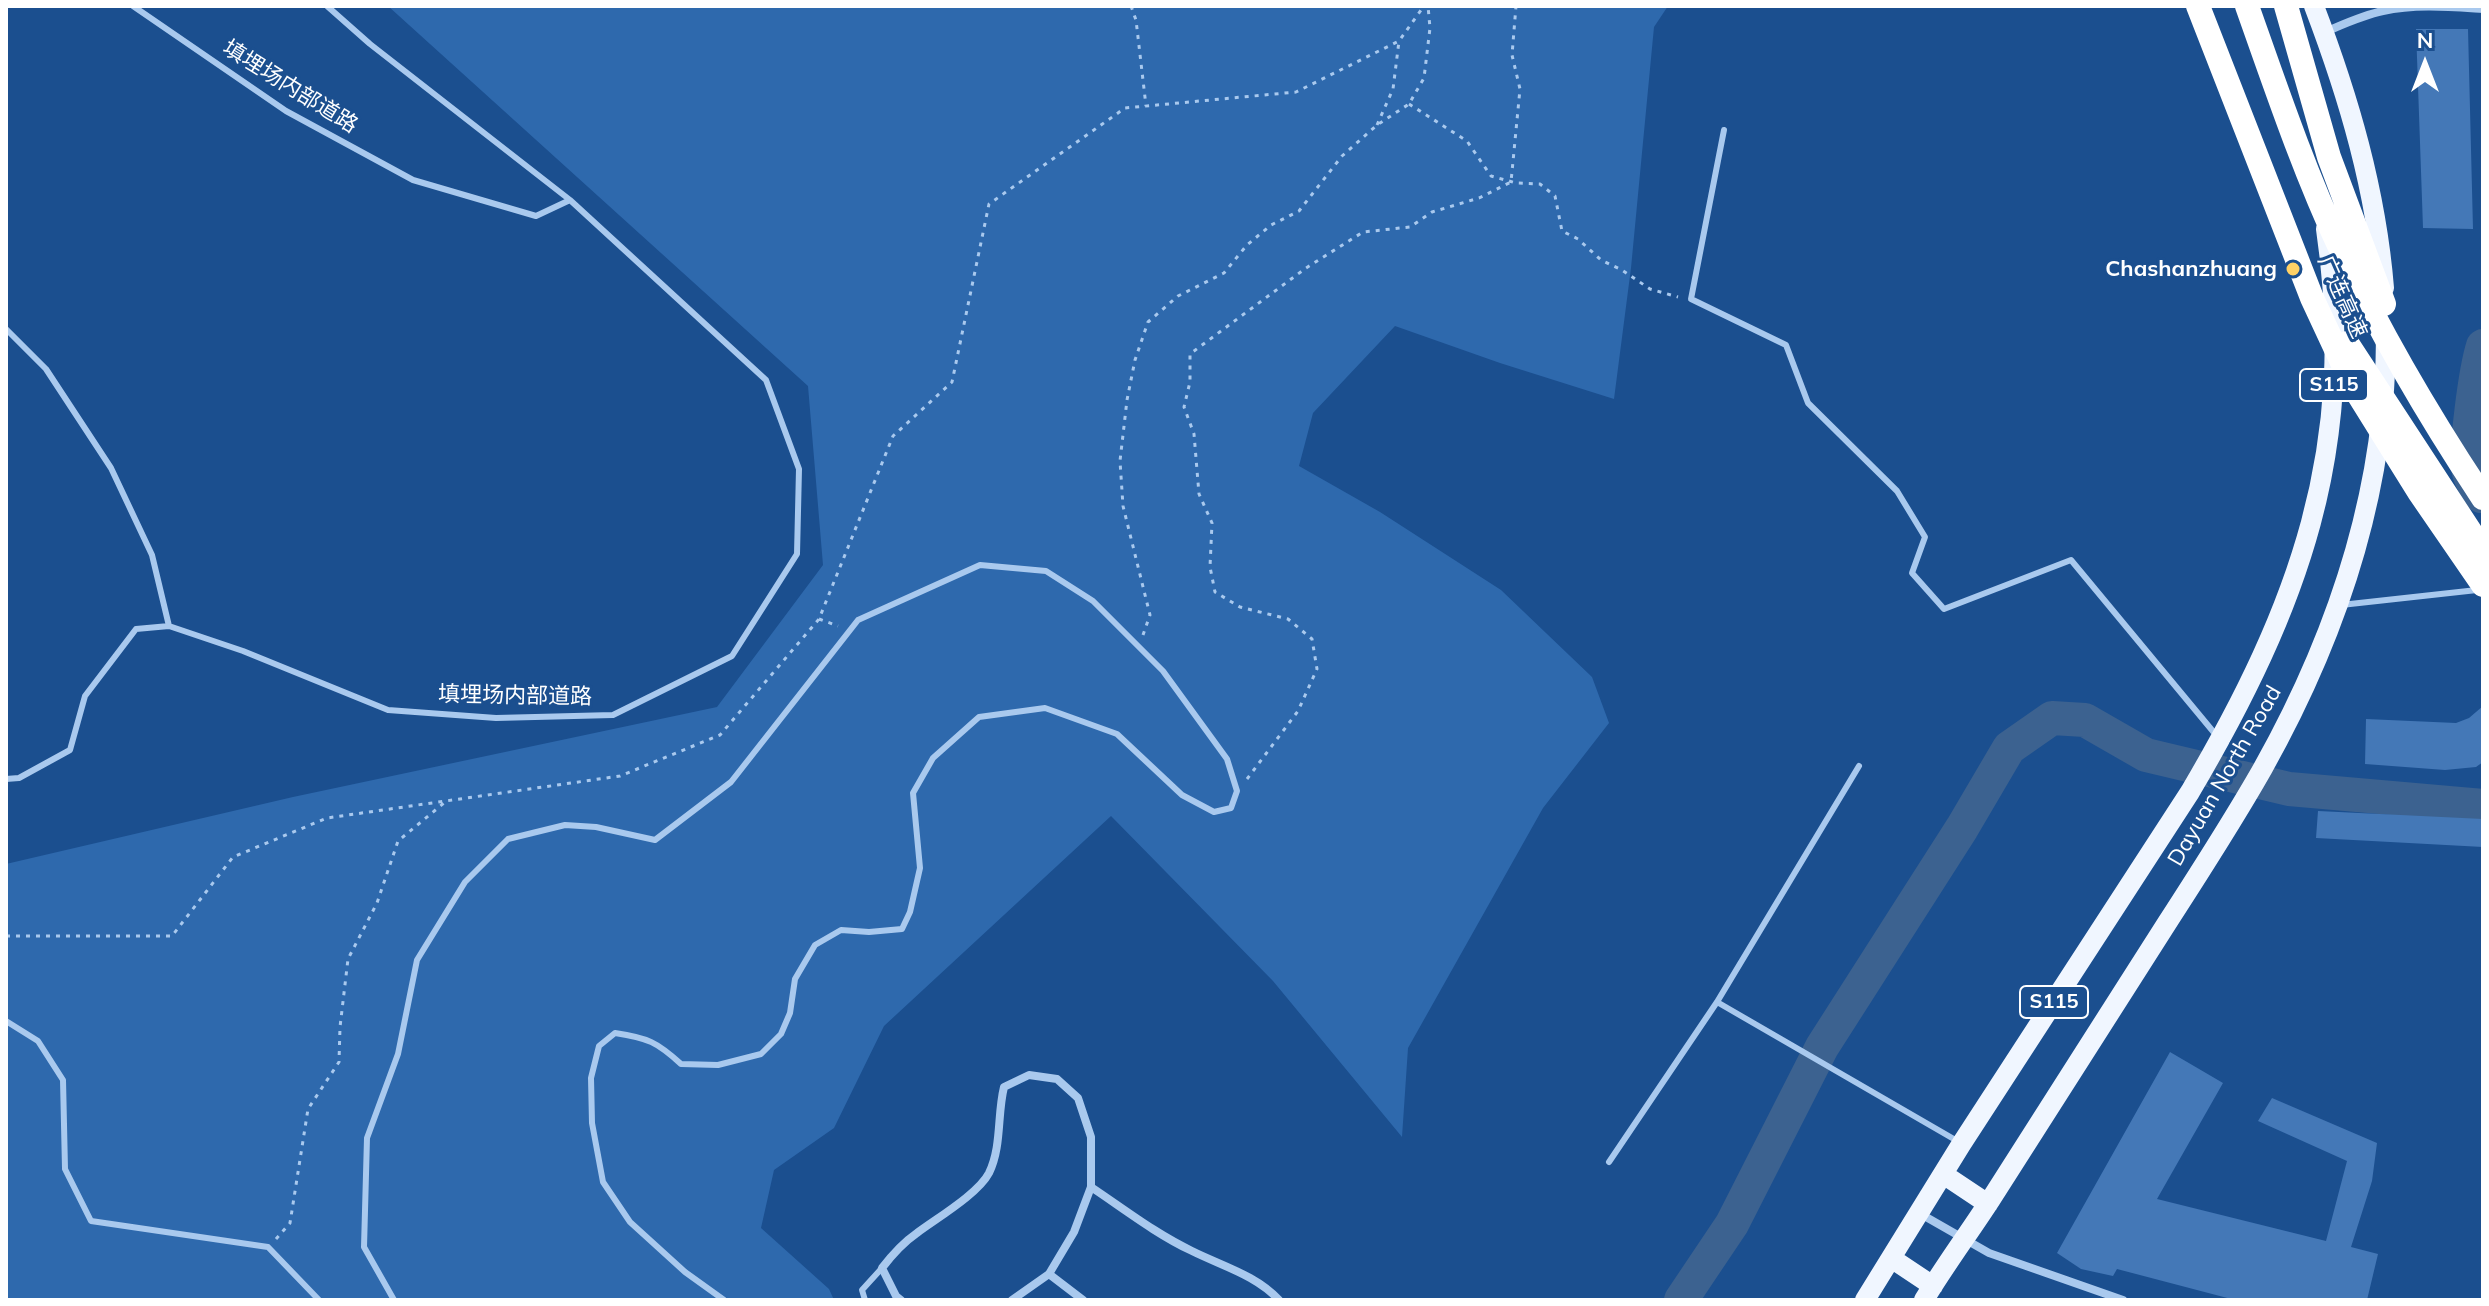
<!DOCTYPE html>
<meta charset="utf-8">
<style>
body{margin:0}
#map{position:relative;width:2489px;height:1306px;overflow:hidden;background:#1b4f8f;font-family:Mulish,sans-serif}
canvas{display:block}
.frame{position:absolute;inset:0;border:8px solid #fff;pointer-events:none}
.north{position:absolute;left:2385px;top:24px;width:80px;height:80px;-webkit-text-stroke:6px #1b4f8f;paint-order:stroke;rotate:0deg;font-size:22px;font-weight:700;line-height:32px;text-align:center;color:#fff}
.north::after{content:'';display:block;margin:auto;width:28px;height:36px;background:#fff;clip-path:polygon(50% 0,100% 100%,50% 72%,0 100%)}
</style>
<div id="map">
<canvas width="2489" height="1306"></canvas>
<div class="frame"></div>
<div class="north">N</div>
</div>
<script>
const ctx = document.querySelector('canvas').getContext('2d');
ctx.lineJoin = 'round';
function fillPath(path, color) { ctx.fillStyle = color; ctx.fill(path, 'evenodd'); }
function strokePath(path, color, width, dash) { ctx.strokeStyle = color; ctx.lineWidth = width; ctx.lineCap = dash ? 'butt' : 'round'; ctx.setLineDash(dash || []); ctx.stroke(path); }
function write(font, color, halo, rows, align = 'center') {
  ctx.font = font + ' Mulish,"Noto Sans SC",sans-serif'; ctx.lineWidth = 6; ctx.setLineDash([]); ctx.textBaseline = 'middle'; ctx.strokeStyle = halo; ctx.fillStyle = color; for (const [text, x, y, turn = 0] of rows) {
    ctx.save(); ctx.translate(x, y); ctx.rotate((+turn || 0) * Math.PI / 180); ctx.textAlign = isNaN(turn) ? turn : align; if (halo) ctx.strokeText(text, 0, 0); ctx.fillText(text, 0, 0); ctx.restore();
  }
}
fillPath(new Path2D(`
 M388,6H1668L1654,27L1631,268L1614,399L1500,363L1395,326L1313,413L1299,466L1380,512L1501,590L1592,677L1609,723L1543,808L1408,1048L1402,1137L1273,981L1111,816L884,1026L834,1128L774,1170L761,1228L829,1289L834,1300H6V864L293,797L717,707L823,565L808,386Z`), '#2e69ad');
strokePath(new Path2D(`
 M2481,496C2477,489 2471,481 2469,473C2464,452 2476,368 2483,346
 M1681,1300L1732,1224L1822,1047L1962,828L2009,748L2052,718L2085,720L2146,755L2289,789L2483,806`), '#3c6290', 34);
fillPath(new Path2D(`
 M2416,29H2468L2473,229L2423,228Z
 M2483,706V762L2476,767L2445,770L2365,764L2366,719L2456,723L2469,718Z
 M2318,811L2483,819V847L2316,838Z
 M2170,1052L2223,1083L2157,1199L2326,1241L2347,1161L2258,1121L2272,1098L2377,1143L2372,1181L2351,1247L2378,1254L2367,1300H2235L2117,1269L2113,1276L2081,1269L2057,1253Z`), '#4478b7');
strokePath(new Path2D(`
 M1131,6L1136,20L1146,106
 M1409,104L1467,141L1491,176L1516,183L1540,184L1555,196L1562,231L1578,239L1601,260L1622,270L1650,289L1678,297
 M1377,125L1393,89L1399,41
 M819,619L838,626
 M1143,635L1150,615L1123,506L1120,461L1127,400L1135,360L1148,322L1178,296L1224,273L1247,245L1271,225L1299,211L1342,156L1377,125L1409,104L1424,78L1430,28L1428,6
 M1247,779L1298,711L1317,669L1312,639L1288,619L1240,607L1215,592L1210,567L1212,523L1199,494L1194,434L1184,407L1190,382V354L1306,268L1363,232L1410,227L1432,212L1479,198L1511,182L1520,89L1512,55L1516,6
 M6,936H172L233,857L327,818L620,776L720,735L819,619L893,436L952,382L989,204L1125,108L1296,92L1399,41L1424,6
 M276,1239L290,1223L308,1109L339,1062L340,1027L348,959L377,903L398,841L444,803`), '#a9c9ee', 3, [4, 6]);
strokePath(new Path2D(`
 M133,6L286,111L413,180L536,216L570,200
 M1724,130L1691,299L1786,345L1808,403L1897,491L1925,537L1912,573L1944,609L2071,560L2216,735
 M6,329L46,369L111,468L152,555L169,626
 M2341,605L2477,590
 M6,779L19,778L70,750L85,696L136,629L169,626L243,651L388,710L496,718L613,715L732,656L797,554L799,469L766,380L570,200L370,44L327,6
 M1717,1002L1959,1142
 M6,1021L38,1041L63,1080L65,1169L91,1221L268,1247L319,1300
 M1609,1162L1717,1002L1859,766
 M394,1300L364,1247L367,1138L398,1054L417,960L465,882L508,839L565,825L596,827L655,840L731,782L858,620L980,565L1046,571L1093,601L1163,671L1227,759L1237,791L1231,808L1214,812L1182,795L1117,734L1045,708L979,717L933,758L913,793L920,868L910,912L902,929L869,932L841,930L815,945L795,979L790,1013L781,1034L761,1054L718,1065L681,1064C657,1042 648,1038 615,1033L599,1046L591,1078L592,1123L603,1182L630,1222L685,1272L724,1300
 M865,1300L862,1290L882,1268`), '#a9c9ee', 6);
strokePath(new Path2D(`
 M2325,32C2344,24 2363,15 2383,11C2415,4 2450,7 2483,9
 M1091,1187C1124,1209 1156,1234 1192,1251C1222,1266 1256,1275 1279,1300
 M1919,1213L1989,1253L2123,1300
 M1049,1274L1083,1300
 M901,1300L896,1296L882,1268C892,1255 904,1242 917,1233C937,1218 978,1194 989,1173C1002,1146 997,1115 1004,1087L1029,1075L1057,1079L1078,1098L1091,1137V1187L1074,1232L1049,1274L1012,1300`), '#a9c9ee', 8);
strokePath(new Path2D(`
 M2314,6C2349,98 2376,190 2384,288
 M1943,1174L1988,1204
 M1891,1258L1933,1286
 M1865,1300L1962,1143L2190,792C2299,607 2358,447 2326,229
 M1924,1300C1945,1265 1969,1233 1991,1199C2050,1107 2108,1015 2167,923C2200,872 2233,821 2263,768C2338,634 2386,490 2386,336`), '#f0f6ff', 20);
strokePath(new Path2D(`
 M2198,6L2312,298L2353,386L2419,492L2483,585
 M2247,6C2276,88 2304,171 2341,250C2382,337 2430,418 2483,498
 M2286,6L2329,157L2384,304
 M2347,343L2483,551`), '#fff', 24);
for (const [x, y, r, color] of [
 [2293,269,8,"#ffd166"]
]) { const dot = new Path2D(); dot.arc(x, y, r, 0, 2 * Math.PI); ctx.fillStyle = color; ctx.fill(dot); strokePath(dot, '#1b4f8f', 3); }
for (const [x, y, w] of [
 [2334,385,68],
 [2054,1002,68]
]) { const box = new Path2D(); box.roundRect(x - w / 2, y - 16, w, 32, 6); ctx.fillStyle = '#1b4f8f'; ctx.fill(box); strokePath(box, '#fff', 2); }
write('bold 20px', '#fff', null, [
 ["S115",2334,385],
 ["S115",2054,1002]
]);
write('22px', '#fff', '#1b4f8f', [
 ["填埋场内部道路",290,87,32],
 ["广连高速",2342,297,66],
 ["填埋场内部道路",515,696,1],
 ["Dayuan North Road",2225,776,-60]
]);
write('bold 22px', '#fff', '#1b4f8f', [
 ["Chashanzhuang",2277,269]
], 'right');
</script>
